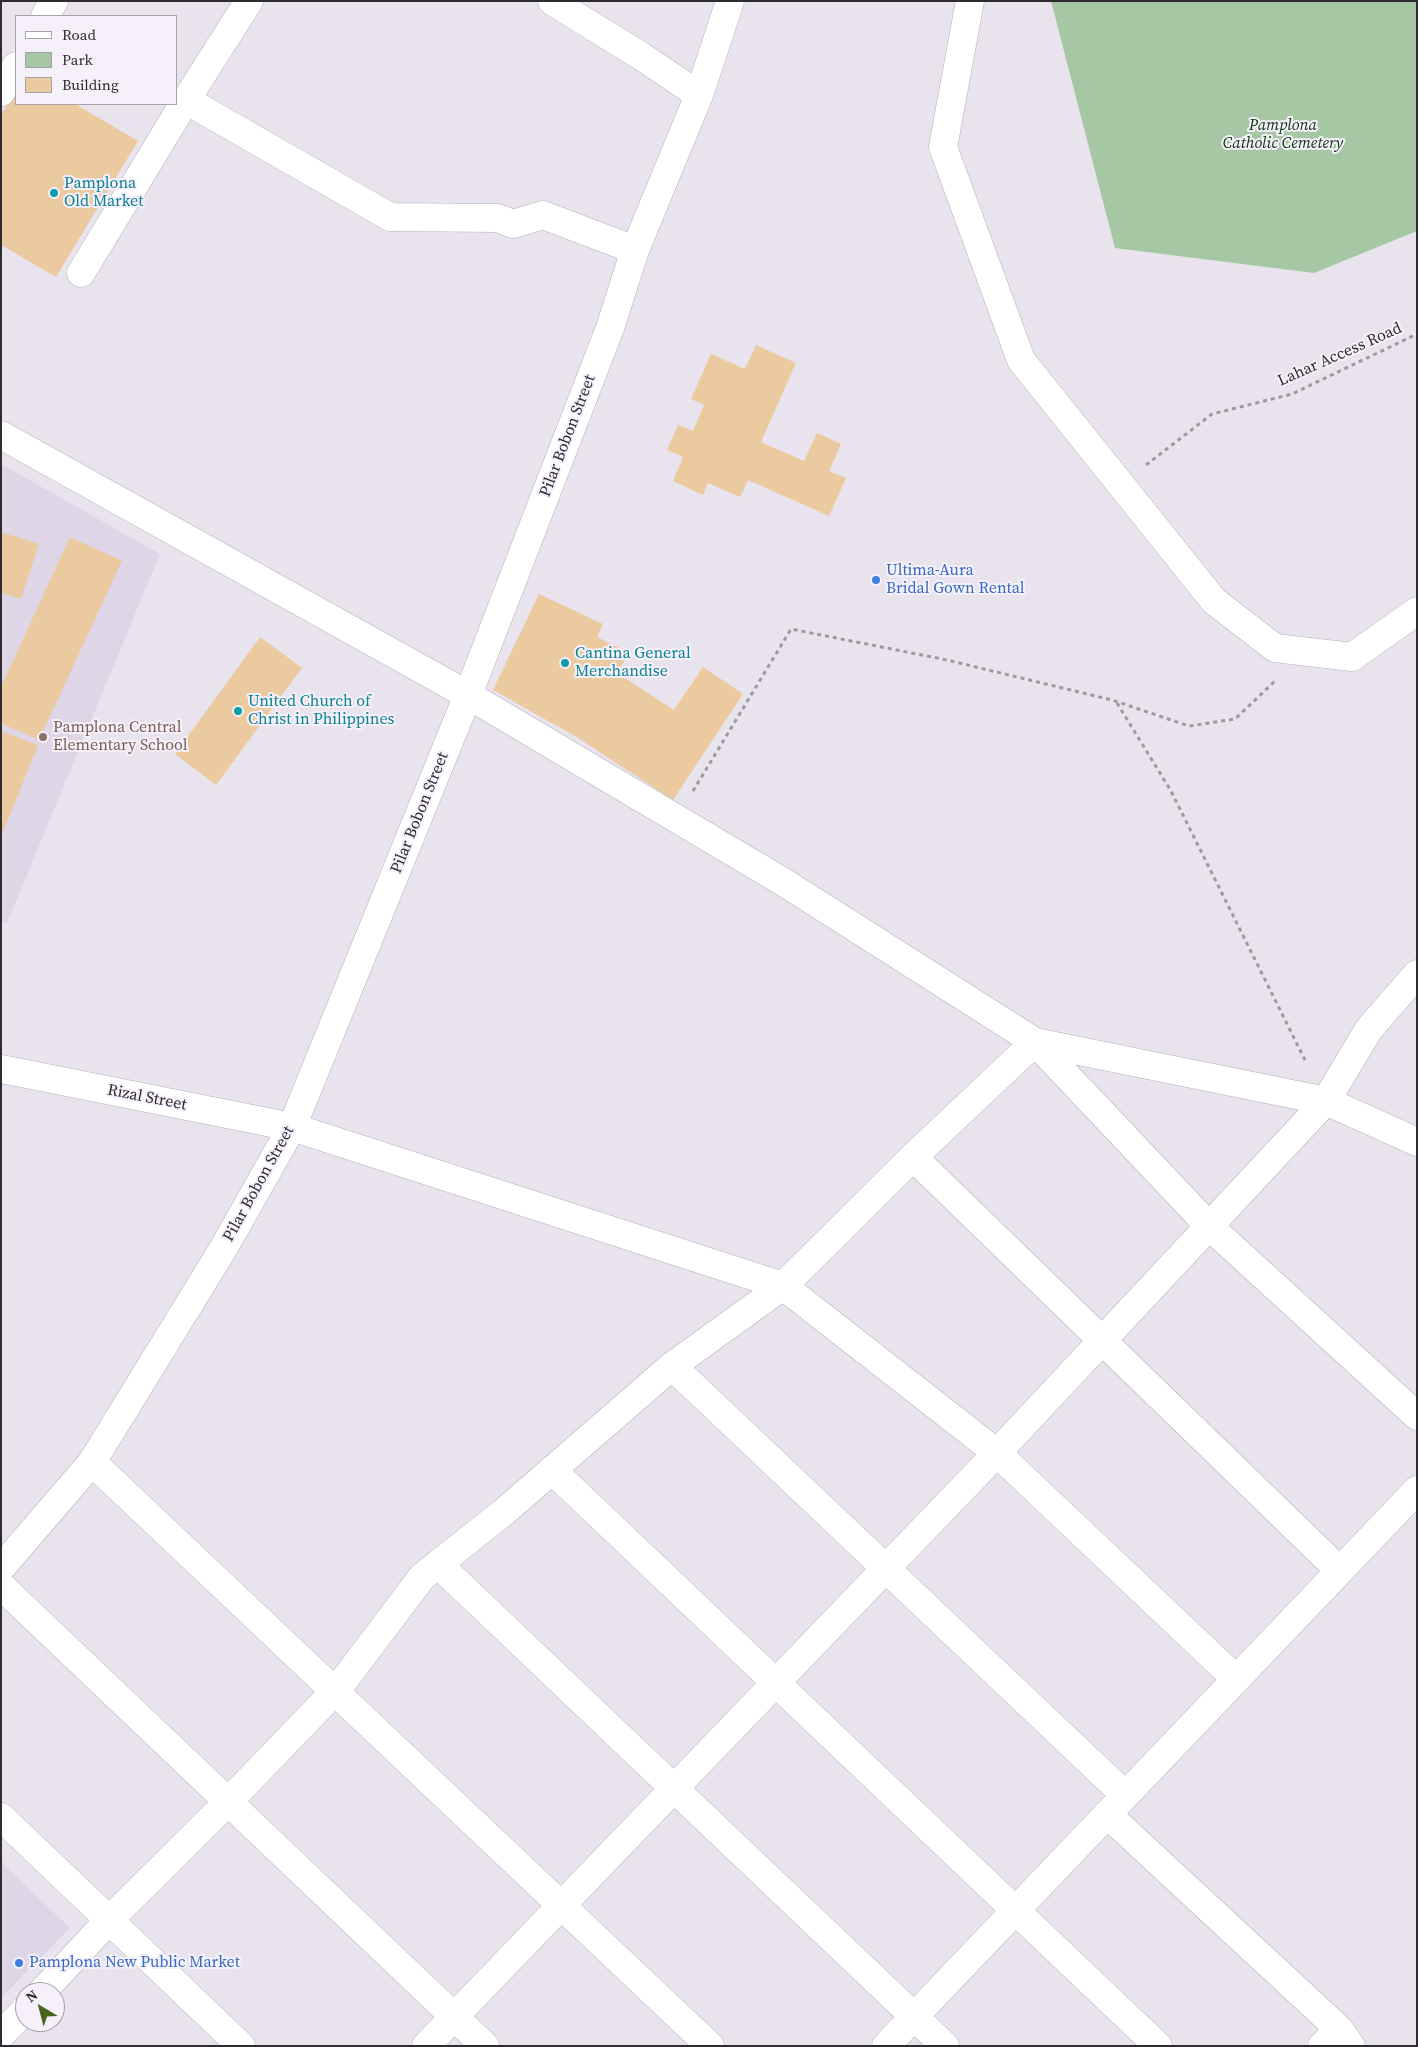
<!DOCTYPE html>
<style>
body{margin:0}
#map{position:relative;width:1418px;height:2047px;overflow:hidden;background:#e9e3ee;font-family:"Source Serif 4",serif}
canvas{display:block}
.frame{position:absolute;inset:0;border:2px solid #2e2c30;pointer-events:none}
.legend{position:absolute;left:15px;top:15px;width:162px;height:90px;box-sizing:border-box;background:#f6f0fb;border:1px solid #a6a2aa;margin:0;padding:6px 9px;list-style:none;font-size:15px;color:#2e2c30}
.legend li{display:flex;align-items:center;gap:10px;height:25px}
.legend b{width:25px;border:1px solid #a6a2aa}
.north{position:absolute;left:15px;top:1982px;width:50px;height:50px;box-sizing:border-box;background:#f6f0fb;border:1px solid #a6a2aa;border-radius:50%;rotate:323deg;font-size:14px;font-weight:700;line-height:20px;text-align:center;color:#2e2c30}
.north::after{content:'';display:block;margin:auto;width:18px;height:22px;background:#47661a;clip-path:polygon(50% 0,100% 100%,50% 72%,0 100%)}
</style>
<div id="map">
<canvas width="1418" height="2047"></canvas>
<div class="frame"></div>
<ul class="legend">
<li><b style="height:6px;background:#fff"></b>Road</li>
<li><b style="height:14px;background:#a6c7a4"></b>Park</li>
<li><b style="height:14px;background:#ebca9f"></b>Building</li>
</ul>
<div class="north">N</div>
</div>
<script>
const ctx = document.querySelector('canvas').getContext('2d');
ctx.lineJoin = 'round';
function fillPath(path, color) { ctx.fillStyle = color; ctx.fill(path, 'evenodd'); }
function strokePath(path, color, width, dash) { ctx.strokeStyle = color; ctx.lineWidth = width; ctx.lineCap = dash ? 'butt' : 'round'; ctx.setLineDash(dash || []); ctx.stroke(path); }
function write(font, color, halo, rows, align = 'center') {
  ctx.font = font + ' "Source Serif 4",serif'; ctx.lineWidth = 4; ctx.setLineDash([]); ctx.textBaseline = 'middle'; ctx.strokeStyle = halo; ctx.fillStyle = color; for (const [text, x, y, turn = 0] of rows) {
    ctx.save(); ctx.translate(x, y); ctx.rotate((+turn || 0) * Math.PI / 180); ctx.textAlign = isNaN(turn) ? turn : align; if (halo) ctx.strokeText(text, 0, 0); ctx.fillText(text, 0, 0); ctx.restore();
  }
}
fillPath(new Path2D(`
 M1,464L160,554L7,923L1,921Z
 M1,1862L70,1928L1,1998Z`), '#ded6e7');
fillPath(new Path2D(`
 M1051,1H1417V231L1314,273L1115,248Z`), '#a6c7a4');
fillPath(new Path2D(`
 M16,90V104H75L138,141L56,277L1,245V115Z
 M756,345L796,363L761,442L804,461L817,433L841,444L829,471L846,478L829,516L748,480L740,497L708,483L703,495L673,481L683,457L667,450L678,425L693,431L704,405L691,399L711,354L745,369Z
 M1,532L39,544L21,599L1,593Z
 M70,537L122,561L39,740L1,723V687Z
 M539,594L603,624L597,637L629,653L617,673L674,710L703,667L743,694L673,800L575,736L493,690Z
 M260,637L302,668L216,785L175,754Z
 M1,731L38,745L1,837Z`), '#ebca9f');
const minor = new Path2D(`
 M552,1L641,56L699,95
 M970,1L943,147L1021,360L1214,601L1275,648L1352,657L1417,611
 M45,16L54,1
 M1,92L16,66
 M186,100L390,217L498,218L513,224L543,215L635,250
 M81,273L186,100L249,1
 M1,435L468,695L785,883L1035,1042L1326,1101L1417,1142
 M1,1069L292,1127L783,1286L997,1453L1236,1679
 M913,1157L1340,1571
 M672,1366L1125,1795
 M92,1462L710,2046
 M552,1470L1158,2046
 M438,1564L945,2046
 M1,1568L92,1462L223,1249L292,1127L468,695L610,328L635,250L699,95L730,1
 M1,1586L485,2046
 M1107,1814L1339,2029L1351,2046
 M1,1817L241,2046
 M42,1992L109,1920L228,1802L339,1687L422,1577L505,1511L672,1366L783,1286L913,1157L1035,1042L1209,1226L1417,1416
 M1,2035L25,2010
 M426,2046L997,1453L1326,1101L1369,1029L1417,974
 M886,2046L1417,1490
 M1322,2046L1339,2029`);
strokePath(minor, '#b5b0ba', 29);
strokePath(new Path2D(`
 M1146,465L1212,414L1292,394L1417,334
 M1117,703L1171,791L1306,1062
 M693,791L791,629L947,660L1112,700L1189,726L1235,719L1275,681`), '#9d99a1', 3, [4, 4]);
strokePath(minor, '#fff', 28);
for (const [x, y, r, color] of [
 [54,193,5,"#0f9aa8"],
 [876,580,5,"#3f7fe0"],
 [565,663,5,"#0f9aa8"],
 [238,711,5,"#0f9aa8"],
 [43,737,5,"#8d6e63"],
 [19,1963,5,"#3f7fe0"]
]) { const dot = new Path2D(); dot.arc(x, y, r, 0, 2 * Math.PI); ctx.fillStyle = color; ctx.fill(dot); strokePath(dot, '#f6f0fb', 2); }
write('italic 16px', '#0a330c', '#f6f0fb', [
 ["Pamplona",1283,126],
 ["Catholic Cemetery",1283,144]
]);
write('16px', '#0d838f', '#f6f0fb', [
 ["Pamplona",64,184],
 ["Old Market",64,202],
 ["Cantina General",575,654],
 ["Merchandise",575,672],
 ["United Church of",248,702],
 ["Christ in Philippines",248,720]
], 'left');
write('16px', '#2e2c30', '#f6f0fb', [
 ["Lahar Access Road",1340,355,-24],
 ["Pilar Bobon Street",568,436,-69],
 ["Pilar Bobon Street",420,813,-68],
 ["Rizal Street",147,1098,11],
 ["Pilar Bobon Street",259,1184,-61]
]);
write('16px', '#366cbe', '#f6f0fb', [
 ["Ultima-Aura",886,571],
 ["Bridal Gown Rental",886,589],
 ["Pamplona New Public Market",29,1963]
], 'left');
write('16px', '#785e54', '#f6f0fb', [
 ["Pamplona Central",53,728],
 ["Elementary School",53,746]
], 'left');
</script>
